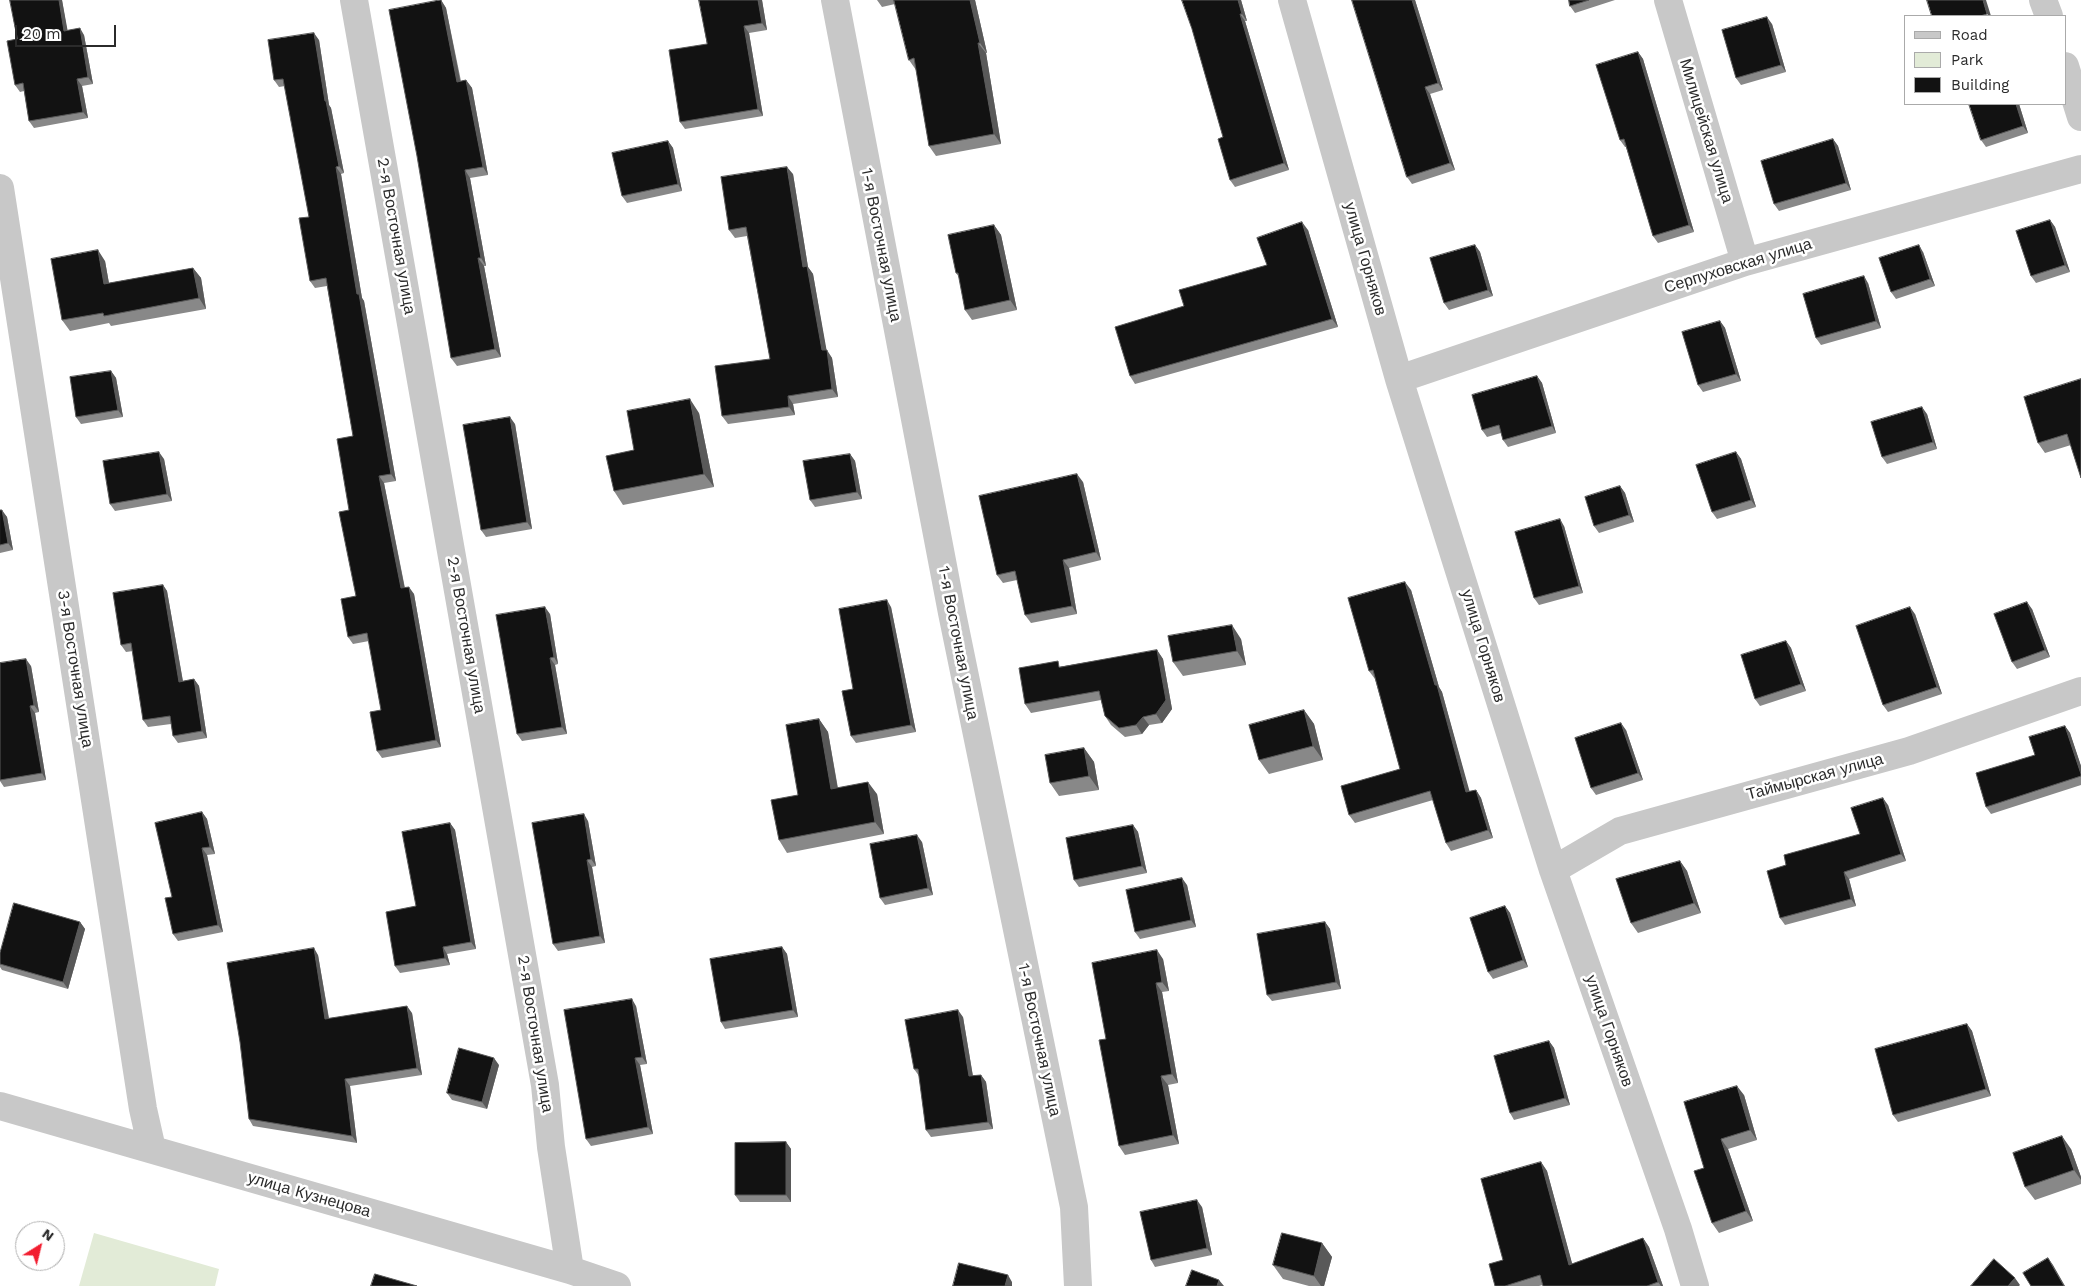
<!DOCTYPE html>
<meta charset="utf-8">
<style>
body{margin:0}
#map{position:relative;width:2081px;height:1286px;overflow:hidden;background:#fff;font-family:"Work Sans",sans-serif}
canvas{display:block}
.legend{position:absolute;left:1904px;top:15px;width:162px;height:90px;box-sizing:border-box;background:#fff;border:1px solid #aaa;margin:0;padding:6px 9px;list-style:none;font-size:15px;color:#2b2b2b}
.legend li{display:flex;align-items:center;gap:10px;height:25px}
.legend b{width:25px;border:1px solid #aaa}
.north{position:absolute;left:15px;top:1221px;width:50px;height:50px;box-sizing:border-box;background:#fff;border:1px solid #aaa;border-radius:50%;rotate:36deg;font-size:14px;font-weight:700;line-height:20px;text-align:center;color:#2b2b2b}
.north::after{content:'';display:block;margin:auto;width:18px;height:22px;background:#f21e30;clip-path:polygon(50% 0,100% 100%,50% 72%,0 100%)}
.scale{position:absolute;left:15px;top:25px;width:101px;height:22px;box-sizing:border-box;border:2px solid #2b2b2b;border-top:0;padding-left:6px;font-size:15px;line-height:18px;white-space:nowrap;color:#2b2b2b;-webkit-text-stroke:4px #fff;paint-order:stroke}
</style>
<div id="map">
<canvas width="2081" height="1286"></canvas>
<ul class="legend">
<li><b style="height:6px;background:#c8c8c8"></b>Road</li>
<li><b style="height:14px;background:#e2ebd7"></b>Park</li>
<li><b style="height:14px;background:#121212"></b>Building</li>
</ul>
<div class="north">N</div>
<div class="scale">20 m</div>
</div>
<script>
const ctx = document.querySelector('canvas').getContext('2d');
ctx.lineJoin = 'round';
function fillPath(path, color) { ctx.fillStyle = color; ctx.fill(path, 'evenodd'); }
function strokePath(path, color, width, dash) { ctx.strokeStyle = color; ctx.lineWidth = width; ctx.lineCap = dash ? 'butt' : 'round'; ctx.setLineDash(dash || []); ctx.stroke(path); }
function write(font, color, halo, rows, align = 'center') {
  ctx.font = font + ' "Work Sans",sans-serif'; ctx.lineWidth = 5; ctx.setLineDash([]); ctx.textBaseline = 'middle'; ctx.strokeStyle = halo; ctx.fillStyle = color; for (const [text, x, y, turn = 0] of rows) {
    ctx.save(); ctx.translate(x, y); ctx.rotate((+turn || 0) * Math.PI / 180); ctx.textAlign = isNaN(turn) ? turn : align; if (halo) ctx.strokeText(text, 0, 0); ctx.fillText(text, 0, 0); ctx.restore();
  }
}
fillPath(new Path2D(`
 M94,1233L219,1269L215,1286H79Z`), '#e2ebd7');
strokePath(new Path2D(`
 M354,0L545,1085L551,1147L570,1270
 M835,0L952,613L1074,1207L1078,1286
 M1292,0L1399,379L1553,870L1678,1229L1695,1286
 M1668,0L1745,262
 M2043,0L2049,16
 M2065,66L2081,117
 M0,188L143,1109L152,1149
 M1399,379L1745,262L2081,169
 M1553,870L1620,831L1909,751L2081,691
 M0,1106L570,1270L617,1286`), '#c8c8c8', 28);
fillPath(new Path2D(`
 M10,0H62L67,30L84,35L93,84L82,86L88,118L34,128L29,121L24,91L20,92L15,85L17,39Z
 M441,0L446,8L461,81L466,80L472,88L488,175L470,178L486,266H484L501,357L457,366L451,358Z
 M762,0L767,30L749,33L763,116L685,129L680,122L707,44Z
 M877,0H975L987,53H986L1001,144L936,156L929,146L916,70L909,60L895,4L882,7Z
 M1241,0L1247,21H1245L1289,170L1235,187L1230,180L1223,137L1192,29Z
 M1352,0H1415L1443,90L1430,94L1455,170L1412,184L1407,177Z
 M1569,0H1615L1575,13L1570,6Z
 M1772,24L1786,72L1741,85L1736,78Z
 M319,40L329,105L331,108L344,173L341,174L362,298L364,301L396,481L384,483L405,588L414,594L441,747L382,758L377,751L381,710L369,641L353,644L348,637L356,596L349,510L353,436L327,286L315,288L310,281L309,217L285,86L279,87L274,80Z
 M1638,52L1643,59L1694,232L1658,243L1653,236L1626,147H1625L1620,140Z
 M2019,104L2028,133L1986,147L1981,140Z
 M1833,139L1838,146L1851,190L1779,211L1774,204Z
 M668,141L673,148L682,191L627,203L622,196Z
 M793,174L808,267L813,274L826,350L832,358L838,397L793,404L795,415L728,424L722,416L770,359L747,236L735,238L729,230Z
 M2050,220L2055,227L2070,272L2036,283L2031,276Z
 M994,225L1001,235L1017,310L972,320L965,310L959,277L956,273Z
 M1308,230L1338,327L1135,384L1130,376L1184,306L1267,265Z
 M1475,245L1480,252L1493,296L1449,310L1444,303Z
 M1923,252L1935,286L1896,299L1891,292Z
 M105,261L109,283L193,268L201,278L206,309L111,326L109,323L70,331L62,320Z
 M1868,283L1881,328L1821,345L1816,338Z
 M1720,321L1725,328L1741,381L1703,392L1698,385Z
 M111,371L116,378L123,417L81,424L76,417Z
 M1537,376L1542,383L1556,433L1508,447L1503,440L1501,433L1487,437L1482,430Z
 M2081,379L2071,445L2045,453L2038,443Z
 M699,413L714,487L623,505L614,491L634,450Z
 M1927,414L1937,449L1887,464L1882,457Z
 M515,424L532,529L486,537L481,530Z
 M1736,452L1741,459L1756,507L1717,519L1712,512Z
 M850,454L855,461L862,499L815,507L810,500Z
 M164,459L172,501L115,511L110,504Z
 M1083,482L1101,560L1069,568L1077,614L1031,623L1025,615L1017,580L1003,583L997,575Z
 M1620,486L1625,493L1634,522L1599,533L1594,526Z
 M0,510L7,517L13,550L0,553Z
 M1564,526L1583,593L1539,605L1534,598Z
 M163,585L167,591L183,681L194,679L199,686L207,738L178,743L173,736L171,724L148,727L143,720L133,651L126,652L121,645Z
 M1411,590L1439,687L1442,692L1469,792L1476,790L1481,798L1493,838L1451,851L1446,843L1433,800L1355,823L1349,815L1400,769L1375,679L1369,671Z
 M891,607L916,732L856,743L851,736L853,689Z
 M2032,609L2050,657L2017,669L2012,662Z
 M550,614L558,664L555,665L567,734L522,741L517,734Z
 M1915,614L1942,694L1888,712L1883,705Z
 M1241,639L1246,665L1183,676L1173,662Z
 M1786,641L1791,648L1806,691L1760,706L1755,699Z
 M1157,650L1163,659L1172,709L1162,723L1149,725L1142,734L1125,737L1111,725L1105,716L1101,700L1031,713L1025,704L1062,667Z
 M31,666L39,712L35,713L46,780L4,787L0,781V739Z
 M1304,710L1314,724L1323,760L1269,774L1259,760Z
 M819,719L828,732L838,788L877,794L884,834L787,853L779,840L798,795Z
 M2065,726L2070,733L2081,766V785L1991,814L1986,807L2035,755Z
 M1626,730L1643,780L1596,795L1591,788Z
 M1084,748L1094,762L1099,790L1059,796L1050,783Z
 M1888,805L1906,861L1849,879L1856,906L1785,925L1780,918L1786,865L1860,834Z
 M202,812L207,819L215,854L207,855L223,932L178,941L173,934L172,897Z
 M588,821L596,866L592,867L605,943L558,951L553,944Z
 M450,823L455,830L476,949L447,954L450,965L400,973L395,966L416,906Z
 M1133,825L1138,832L1147,873L1079,887L1074,880Z
 M922,842L933,895L885,905L880,898Z
 M1680,861L1687,871L1701,913L1638,933L1631,923Z
 M1187,885L1196,927L1140,939L1135,932Z
 M1505,906L1510,913L1528,967L1493,979L1488,972Z
 M80,922L85,929L68,989L2,970L0,967V953Z
 M1325,922L1330,929L1341,989L1272,1001L1267,995Z
 M782,947L787,954L798,1017L725,1029L721,1022Z
 M318,955L329,1018L412,1013L422,1075L350,1086L357,1143L253,1126L249,1119Z
 M1163,959L1169,991L1162,992L1178,1083L1168,1085L1179,1144L1125,1155L1119,1146L1106,1039Z
 M636,1006L647,1064L640,1065L653,1134L591,1146L586,1139Z
 M963,1017L973,1076L981,1075L986,1082L993,1129L931,1137L926,1130L919,1076L914,1069Z
 M1967,1024L1972,1031L1991,1096L1898,1122L1893,1115Z
 M1549,1041L1554,1048L1570,1105L1514,1120L1510,1113Z
 M499,1065L487,1109L452,1100L447,1093Z
 M1744,1095L1757,1140L1728,1149L1753,1221L1719,1233L1712,1223L1704,1168Z
 M786,1142L791,1149V1202H740L735,1195Z
 M2071,1149L2081,1177V1184L2035,1200L2025,1187Z
 M1541,1162L1547,1171L1572,1264L1643,1238L1649,1247L1663,1286H1543V1285L1539,1286H1495L1503,1260Z
 M1202,1207L1212,1255L1155,1267L1151,1260Z
 M1322,1243L1332,1257L1324,1286H1309L1283,1279L1273,1265Z`), '#888');
fillPath(new Path2D(`
 M59,0H62L69,38L64,31Z
 M441,0L446,8L462,90L457,82Z
 M758,0H762L767,30L762,23Z
 M970,0H975L987,53L980,43Z
 M1238,0H1241L1247,21L1242,14Z
 M1412,0H1415L1443,90L1438,83Z
 M1983,0H1986L1991,16H1989L1987,14Z
 M1240,14L1245,21L1289,170L1284,163Z
 M1767,17L1772,24L1786,72L1781,65Z
 M744,26L749,33L763,116L758,109Z
 M80,28L84,35L93,84L88,77Z
 M314,33L319,40L329,105L331,108L344,173L339,166L325,101Z
 M978,43L986,53L1001,144L994,134Z
 M1638,52L1643,59L1694,232L1689,225Z
 M77,79L82,86L88,118L83,112Z
 M466,80L472,88L488,175L483,167Z
 M1425,87L1430,94L1455,170L1450,163Z
 M2016,104H2019L2028,133L2023,126Z
 M1833,139L1838,146L1851,190L1846,183Z
 M668,141L673,148L682,191L678,184Z
 M336,167L341,174L362,298L364,301L396,481L391,474L357,294Z
 M787,167L793,174L808,267L813,274L828,358L827,350L832,358L838,397L832,389L822,350L803,267Z
 M465,170L470,178L486,266L481,258Z
 M2050,220L2055,227L2070,272L2065,265Z
 M1302,222L1308,230L1338,327L1332,319Z
 M994,225L1001,235L1017,310L1010,300Z
 M1475,245L1480,252L1493,296L1488,290Z
 M1919,245L1923,252L1935,286L1930,279Z
 M98,250L105,261L111,295L104,284Z
 M478,258L484,266L501,357L495,349Z
 M193,268L201,278L206,309L199,298Z
 M1864,276L1868,283L1881,328L1876,321Z
 M1720,321L1725,328L1741,381L1736,374Z
 M111,371L116,378L123,417L118,410Z
 M1537,376L1542,383L1556,433L1552,426Z
 M788,396L793,404L795,415L789,407Z
 M690,399L699,413L714,487L704,474Z
 M1922,407L1927,414L1937,449L1933,442Z
 M510,417L515,424L532,529L527,522Z
 M159,452L164,459L172,501L167,494Z
 M1736,452L1741,459L1756,507L1751,500Z
 M850,454L855,461L862,499L857,492Z
 M1077,474L1083,482L1101,560L1096,552Z
 M379,476L384,483L406,595L401,588Z
 M1620,486L1625,493L1634,522L1629,515Z
 M2,510L7,517L13,550L8,543Z
 M1560,519L1564,526L1583,593L1579,586Z
 M1063,560L1069,568L1077,614L1072,606Z
 M1405,582L1411,590L1439,687L1442,692L1472,800L1466,792Z
 M163,585L167,591L184,688L179,682Z
 M409,587L414,594L441,747L436,740Z
 M887,600L891,607L916,732L911,725Z
 M2027,602L2032,609L2050,657L2045,650Z
 M545,607L550,614L558,664L554,657Z
 M1910,607L1915,614L1942,694L1937,687Z
 M1232,625L1241,639L1246,665L1237,651Z
 M1786,641L1791,648L1806,691L1801,684Z
 M1157,650L1163,659L1172,709L1162,723L1156,714Z
 M550,658L555,665L567,734L562,727Z
 M26,659L31,666L39,712L34,705Z
 M194,679L199,686L207,738L202,731Z
 M30,706L35,713L46,780L42,773Z
 M1304,710L1314,724L1323,760L1313,746Z
 M1143,717L1149,725L1142,734L1136,725Z
 M819,719L828,732L840,802L831,789Z
 M1621,723L1626,730L1643,780L1638,773Z
 M2065,726L2070,733L2081,766V774Z
 M1084,748L1094,762L1099,790L1089,776Z
 M868,782L877,794L884,834L875,822Z
 M1476,790L1481,798L1493,838L1488,830Z
 M1883,798L1888,805L1906,861L1901,854Z
 M202,812L207,819L215,854L210,847Z
 M584,814L588,821L596,866L591,859Z
 M450,823L455,830L476,949L471,942Z
 M1133,825L1138,832L1147,873L1142,866Z
 M917,835L922,842L933,895L928,888Z
 M202,848L207,855L223,932L218,925Z
 M587,860L592,867L605,943L600,936Z
 M1680,861L1687,871L1701,913L1694,903Z
 M1844,872L1849,879L1856,906L1851,899Z
 M1182,878L1187,885L1196,927L1191,920Z
 M1505,906L1510,913L1528,967L1523,960Z
 M80,922L85,929L68,989L63,982Z
 M1325,922L1330,929L1341,989L1336,982Z
 M443,947L447,954L450,965L445,958Z
 M782,947L787,954L798,1017L793,1010Z
 M314,948L318,955L330,1026L325,1019Z
 M1157,950L1163,959L1169,991L1162,982Z
 M1156,983L1162,992L1178,1083L1172,1074Z
 M632,999L636,1006L647,1064L642,1057Z
 M407,1006L412,1013L422,1075L417,1068Z
 M958,1010L963,1017L974,1083L969,1076Z
 M1967,1024L1972,1031L1991,1096L1986,1089Z
 M1549,1041L1554,1048L1570,1105L1565,1098Z
 M494,1058L499,1065L487,1109L482,1102Z
 M635,1058L640,1065L653,1134L648,1127Z
 M981,1075L986,1082L993,1129L988,1122Z
 M1161,1076L1168,1085L1179,1144L1173,1135Z
 M345,1079L350,1086L357,1143L352,1136Z
 M1737,1086L1744,1095L1757,1140L1750,1130Z
 M2062,1136L2071,1149L2081,1177V1180L2074,1170Z
 M1721,1139L1728,1149L1753,1221L1746,1211Z
 M786,1142L791,1149V1202L786,1195Z
 M1541,1162L1547,1171L1575,1274L1569,1265Z
 M1197,1200L1202,1207L1212,1255L1207,1248Z
 M1643,1238L1649,1247L1663,1286H1661L1658,1282Z
 M1322,1243L1332,1257L1324,1286H1321L1314,1276Z
 M2048,1258L2053,1265L2065,1286H2064Z
 M1008,1275L1012,1282V1286H1005Z
 M2015,1278L2020,1285L2019,1286H2008Z
 M1219,1280L1224,1286H1217Z`), '#595959');
const building = new Path2D(`
 M10,0H59L64,31L80,28L88,77L77,79L83,112L29,121L23,83L15,85L7,41L17,39Z
 M441,0L457,82L466,80L483,167L465,170L481,258H478L495,349L451,358L417,156L389,10Z
 M699,0H758L762,23L744,26L758,109L680,122L669,50L707,44Z
 M894,0H970L980,43H978L994,134L929,146L914,58L909,60Z
 M1182,0H1238L1242,14H1240L1284,163L1230,180L1218,139L1223,137L1192,29Z
 M1352,0H1412L1438,83L1425,87L1450,163L1407,177Z
 M1569,0H1589L1570,6Z
 M1927,0H1983L1987,14L1980,16H1932Z
 M1767,17L1781,65L1736,78L1722,30Z
 M314,33L325,101H326L339,166L336,167L357,294H359L391,474L379,476L401,588L409,587L436,740L377,751L370,712L381,710L367,633L348,637L341,599L356,596L339,512L349,510L337,439L353,436L326,278L310,281L299,218L309,217L283,79L274,80L268,40Z
 M1638,52L1689,225L1653,236L1624,139L1620,140L1596,65Z
 M1969,104H2016L2023,126L1981,140Z
 M1833,139L1846,183L1774,204L1761,161Z
 M668,141L678,184L622,196L612,153Z
 M787,167L803,267L807,266L822,350H827L832,389L788,396L789,407L722,416L715,366L770,359L746,227L729,230L721,177Z
 M2050,220L2065,265L2031,276L2016,231Z
 M1302,222L1332,319L1130,376L1115,327L1184,306L1179,290L1267,265L1257,238Z
 M994,225L1010,300L965,310L958,273H956L948,235Z
 M1475,245L1488,290L1444,303L1430,258Z
 M1919,245L1930,279L1891,292L1879,258Z
 M98,250L104,284L193,268L199,298L104,316L103,313L62,320L51,259Z
 M1864,276L1876,321L1816,338L1803,294Z
 M1720,321L1736,374L1698,385L1682,332Z
 M111,371L118,410L76,417L70,377Z
 M1537,376L1552,426L1503,440L1499,425L1482,430L1472,395Z
 M2081,379V478L2067,434L2038,443L2024,397Z
 M690,399L704,474L614,491L606,456L634,450L627,411Z
 M1922,407L1933,442L1882,457L1871,422Z
 M510,417L527,522L481,530L463,425Z
 M159,452L167,494L110,504L103,461Z
 M1736,452L1751,500L1712,512L1696,465Z
 M850,454L857,492L810,500L803,461Z
 M1077,474L1096,552L1063,560L1072,606L1025,615L1015,571L997,575L979,496Z
 M1620,486L1629,515L1594,526L1585,497Z
 M0,510H2L8,543L0,545Z
 M1560,519L1579,586L1534,598L1515,532Z
 M1405,582L1435,685H1437L1466,792L1476,790L1488,830L1446,843L1430,791L1349,815L1341,786L1400,769L1373,670L1369,671L1348,598Z
 M163,585L179,682L194,679L202,731L173,736L170,716L143,720L131,643L121,645L113,593Z
 M887,600L911,725L851,736L842,691L853,689L839,609Z
 M2027,602L2045,650L2012,662L1994,614Z
 M545,607L554,657L550,658L562,727L517,734L496,615Z
 M1910,607L1937,687L1883,705L1856,626Z
 M1232,625L1237,651L1173,662L1168,636Z
 M1786,641L1801,684L1755,699L1741,655Z
 M1157,650L1166,700L1156,714L1143,717L1136,725L1119,728L1105,716L1099,691L1025,704L1019,668L1058,661L1059,667Z
 M26,659L34,705L30,706L42,773L0,780V663Z
 M1304,710L1313,746L1259,760L1249,725Z
 M819,719L831,789L868,782L875,822L779,840L771,800L798,795L786,725Z
 M1621,723L1638,773L1591,788L1575,738Z
 M2065,726L2081,774V776L1986,807L1976,773L2035,755L2029,737Z
 M1084,748L1089,776L1050,783L1045,755Z
 M1883,798L1901,854L1844,872L1851,899L1780,918L1767,871L1786,865L1784,855L1860,834L1851,808Z
 M202,812L210,847L202,848L218,925L173,934L165,898L172,897L155,823Z
 M584,814L591,859L587,860L600,936L553,944L532,823Z
 M450,823L471,942L443,947L445,958L395,966L386,912L416,906L402,832Z
 M1133,825L1142,866L1074,880L1066,838Z
 M917,835L928,888L880,898L870,844Z
 M1680,861L1694,903L1631,923L1616,879Z
 M1182,878L1191,920L1135,932L1126,890Z
 M14,903L80,922L63,982L0,964V953Z
 M1505,906L1523,960L1488,972L1470,918Z
 M1325,922L1336,982L1267,995L1257,934Z
 M782,947L793,1010L721,1022L710,959Z
 M314,948L325,1019L407,1006L417,1068L345,1079L352,1136L249,1119L240,1042L227,963Z
 M1157,950L1162,982L1156,983L1172,1074L1161,1076L1173,1135L1119,1146L1099,1040L1106,1039L1092,963Z
 M632,999L642,1057L635,1058L648,1127L586,1139L564,1010Z
 M958,1010L969,1076L981,1075L988,1122L926,1130L918,1069H914L905,1020Z
 M1967,1024L1986,1089L1893,1115L1875,1049Z
 M1549,1041L1565,1098L1510,1113L1494,1056Z
 M459,1048L494,1058L482,1102L447,1093Z
 M1737,1086L1750,1130L1721,1139L1746,1211L1712,1223L1694,1171L1704,1168L1684,1102Z
 M2062,1136L2074,1170L2025,1187L2013,1153Z
 M786,1142V1195H735V1143Z
 M1541,1162L1569,1265L1643,1238L1658,1282L1647,1286H1543L1540,1275L1505,1286H1495L1489,1264L1503,1260L1481,1179Z
 M1197,1200L1207,1248L1151,1260L1140,1212Z
 M1282,1233L1322,1243L1314,1276L1273,1265Z
 M2048,1258L2064,1286H2031L2023,1273Z
 M1994,1259L2015,1278L2008,1286H1971Z
 M959,1263L1008,1275L1005,1286H953Z
 M1192,1270L1219,1280L1217,1286H1186Z
 M375,1274L417,1286H371Z`);
fillPath(building, '#121212');
strokePath(building, '#595959', 1);
write('16px', '#2b2b2b', '#fff', [
 ["Милицейская улица",1706,131,73],
 ["2-я Восточная улица",396,236,80],
 ["1-я Восточная улица",881,245,79],
 ["улица Горняков",1365,259,74],
 ["Серпуховская улица",1738,266,-17],
 ["2-я Восточная улица",466,635,80],
 ["1-я Восточная улица",958,643,79],
 ["улица Горняков",1483,646,73],
 ["3-я Восточная улица",75,669,81],
 ["Таймырская улица",1815,777,-15],
 ["улица Горняков",1609,1031,71],
 ["2-я Восточная улица",535,1034,81],
 ["1-я Восточная улица",1039,1040,78],
 ["улица Кузнецова",309,1195,16]
]);
</script>
